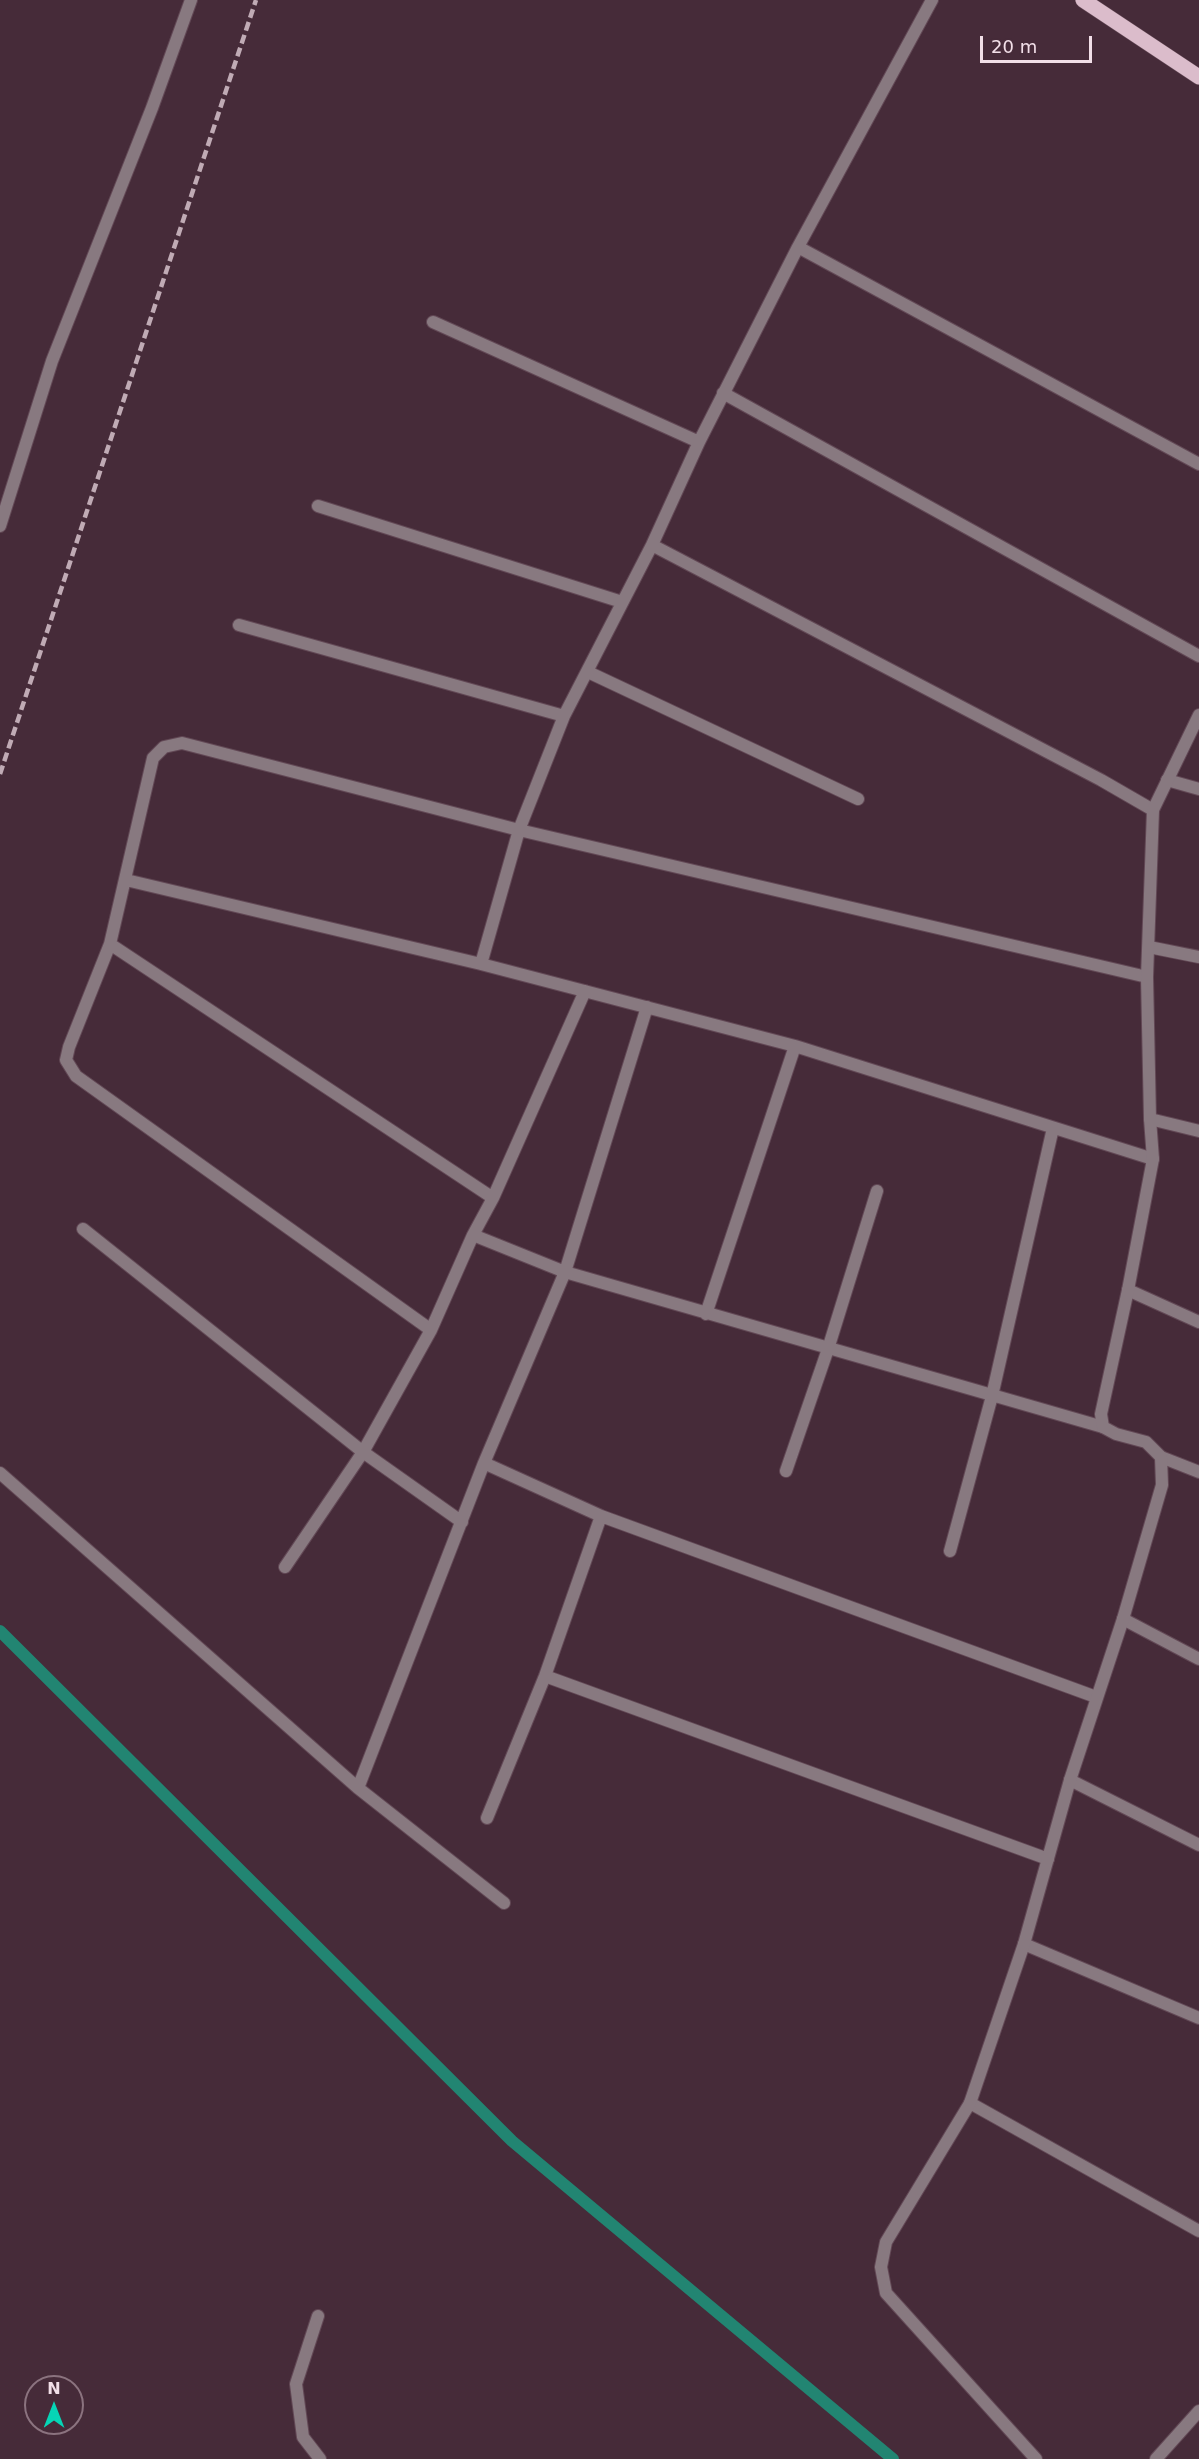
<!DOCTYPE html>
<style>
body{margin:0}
#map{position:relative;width:1199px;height:2459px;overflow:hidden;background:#462b39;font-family:"DejaVu Sans",sans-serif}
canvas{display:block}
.north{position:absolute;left:24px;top:2375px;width:60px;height:60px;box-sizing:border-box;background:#462b39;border:2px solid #8b737f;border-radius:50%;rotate:0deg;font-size:16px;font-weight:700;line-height:24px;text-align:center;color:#f2dfe8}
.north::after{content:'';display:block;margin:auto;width:21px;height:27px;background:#06d5b6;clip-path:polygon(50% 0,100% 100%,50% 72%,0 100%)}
.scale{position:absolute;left:980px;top:36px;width:112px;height:27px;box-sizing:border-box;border:3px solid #f2dfe8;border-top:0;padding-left:8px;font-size:18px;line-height:21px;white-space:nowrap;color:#f2dfe8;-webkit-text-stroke:4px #462b39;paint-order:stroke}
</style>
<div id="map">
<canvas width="1199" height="2459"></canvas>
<div class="north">N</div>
<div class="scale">20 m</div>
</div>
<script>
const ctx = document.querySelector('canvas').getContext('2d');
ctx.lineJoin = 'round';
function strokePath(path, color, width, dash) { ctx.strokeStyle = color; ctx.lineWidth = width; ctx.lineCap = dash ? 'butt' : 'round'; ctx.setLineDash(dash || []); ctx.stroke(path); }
strokePath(new Path2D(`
 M0,1631L512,2141L893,2459`), '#228572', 12);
const minor = new Path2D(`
 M798,247L1199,464
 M433,322L699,442
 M723,393L1199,656
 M318,506L622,602
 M0,526L52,361L152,108L191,0
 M652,545L1101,780L1153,810
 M239,625L564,716
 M588,672L858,799
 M1167,780L1199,789
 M126,880L481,964L795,1046L1153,1159
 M110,944L493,1198
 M1149,947L1199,957
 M481,964L519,830L564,716L652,545L699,442L798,247L932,0
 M1150,1119L1199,1131
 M83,1229L363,1452L462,1522
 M473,1235L565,1272L1103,1427
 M1128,1290L1199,1322
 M706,1314L795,1046
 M431,1330L76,1076L66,1060L69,1047L110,944L153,758L164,747L182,743L519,830L1147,977
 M1161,1457L1199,1472
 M484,1463L601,1516L1096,1697
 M786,1471L828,1349L877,1191
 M0,1473L358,1788L504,1903
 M950,1551L992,1396L1053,1128
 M285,1567L363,1452L431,1330L473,1235L493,1198L585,991
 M1123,1619L1199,1659
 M545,1676L1048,1859
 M1070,1780L1199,1845
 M358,1788L484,1463L565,1272L647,1007
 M487,1818L545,1676L601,1516
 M1024,1944L1199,2018
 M970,2103L1199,2231
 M318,2316L296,2384L303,2437L320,2459
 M1156,2459L1199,2411`);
const tertiary = new Path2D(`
 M1036,2459L886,2293L881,2267L886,2242L970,2103L1024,1944L1070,1780L1123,1619L1162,1485L1161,1457L1146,1442L1116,1434L1103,1427L1101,1414L1128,1290L1153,1159L1150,1119L1147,977L1153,810L1199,715`);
const primary = new Path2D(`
 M1083,0L1199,77`);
strokePath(minor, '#624855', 14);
strokePath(tertiary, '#624855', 14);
strokePath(primary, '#624855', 16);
strokePath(minor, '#887980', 12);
strokePath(tertiary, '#887980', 12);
strokePath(primary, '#dbbccb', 15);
strokePath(new Path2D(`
 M0,774L256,0`), '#c0abb5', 4.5, [9, 4.5]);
</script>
